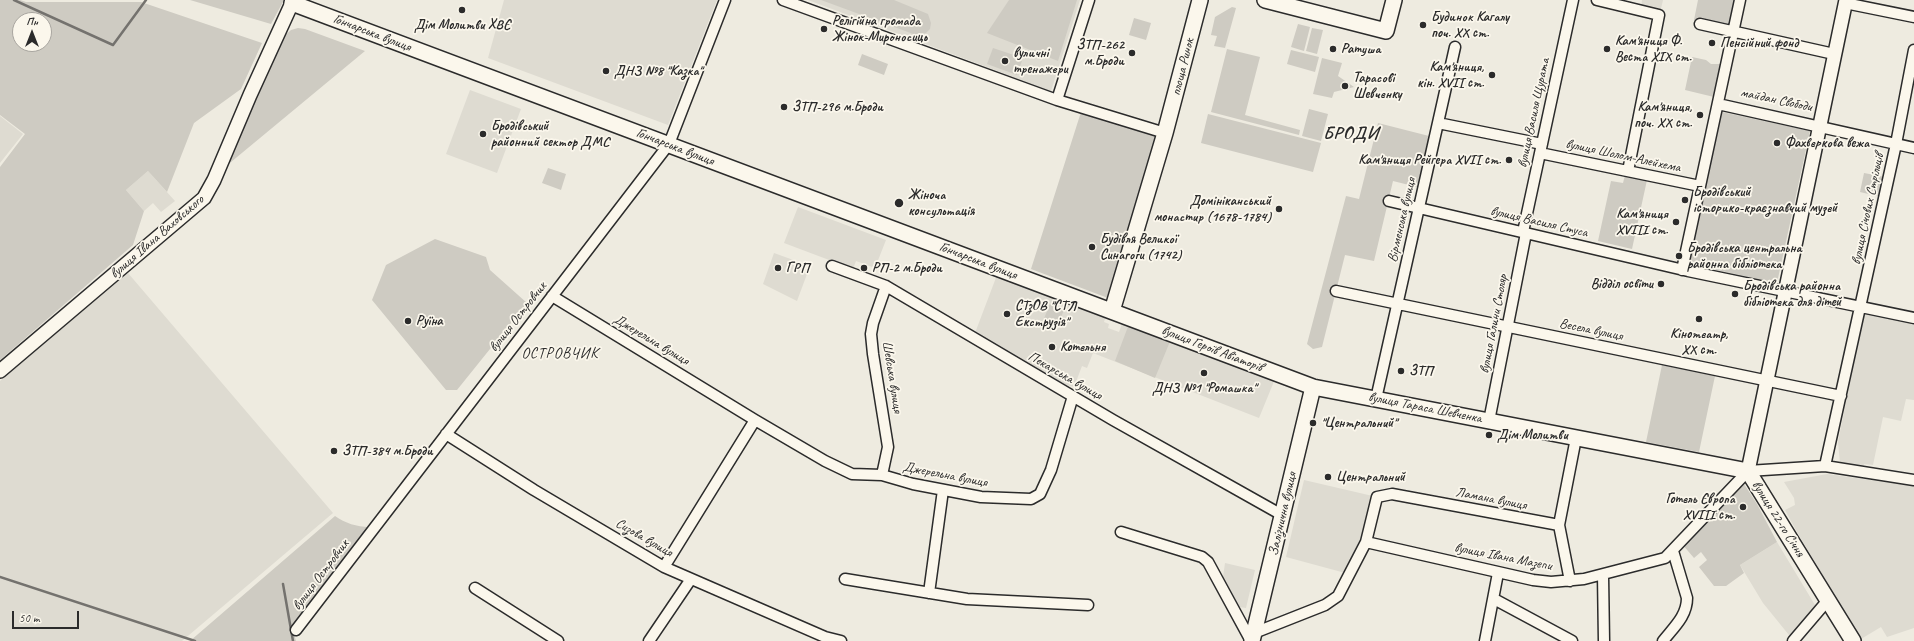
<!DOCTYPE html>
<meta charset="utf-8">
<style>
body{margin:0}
#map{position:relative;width:1914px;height:641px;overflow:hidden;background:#eeebe0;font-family:Caveat,sans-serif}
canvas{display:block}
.north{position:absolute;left:12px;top:12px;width:40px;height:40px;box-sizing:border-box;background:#fbf7ec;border:1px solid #a8a59f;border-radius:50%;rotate:0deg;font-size:11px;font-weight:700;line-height:16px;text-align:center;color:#2b2b2b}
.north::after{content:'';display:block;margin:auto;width:14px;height:18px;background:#2b2b2b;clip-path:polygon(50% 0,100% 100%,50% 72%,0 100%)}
.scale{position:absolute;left:12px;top:611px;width:67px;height:18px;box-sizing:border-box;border:2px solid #2b2b2b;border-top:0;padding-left:5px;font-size:12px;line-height:14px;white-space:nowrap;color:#2b2b2b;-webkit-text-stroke:3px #fbf7ec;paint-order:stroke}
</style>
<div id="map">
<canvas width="1914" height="641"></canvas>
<div class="north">Пн</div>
<div class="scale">50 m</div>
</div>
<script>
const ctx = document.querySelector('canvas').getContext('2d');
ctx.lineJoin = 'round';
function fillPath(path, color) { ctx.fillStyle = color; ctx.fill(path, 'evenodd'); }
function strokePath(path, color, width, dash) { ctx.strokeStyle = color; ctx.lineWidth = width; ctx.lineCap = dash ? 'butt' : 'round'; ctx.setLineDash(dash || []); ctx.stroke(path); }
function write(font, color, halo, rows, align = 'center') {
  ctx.font = font + ' Caveat,sans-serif'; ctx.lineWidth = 3.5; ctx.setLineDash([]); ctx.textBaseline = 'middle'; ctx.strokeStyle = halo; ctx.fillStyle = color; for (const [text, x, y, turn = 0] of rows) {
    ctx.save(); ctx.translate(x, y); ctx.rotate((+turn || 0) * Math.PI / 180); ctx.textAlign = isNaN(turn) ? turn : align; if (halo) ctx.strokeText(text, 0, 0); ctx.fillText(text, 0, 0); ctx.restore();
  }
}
fillPath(new Path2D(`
 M504,0H717L668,125L488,58Z
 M808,0H1080L1051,91Z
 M1642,0H1663L1660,13L1641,8Z
 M470,90L521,109L497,173L446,154Z
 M0,116L23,134L0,163Z
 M148,171L175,201L161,212L153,203L144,211L126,190Z
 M798,207L886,240L875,268L856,261L853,269L784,243Z
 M774,253L810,266L797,301L763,284Z
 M128,273L333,513L182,641H0V381Z
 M997,275L1106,315L1104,322L1109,324L1108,328L1119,332L1123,321L1275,379L1259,418L1093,353L1087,368L1082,366L1074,387L1062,384L975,333Z
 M1864,312L1914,323V400L1906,399L1901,421L1883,417L1873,465L1864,464L1863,467L1840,463L1838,442Z
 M1827,474L1914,486V628L1887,637L1881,627L1861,639L1797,532L1785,510L1795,505L1794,498L1784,482Z
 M1304,480L1377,497L1366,542L1349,574L1286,557Z
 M1777,542L1818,610L1793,640L1763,603L1740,565Z
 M1225,563L1255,570L1246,608L1239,607L1223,577Z`), '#dedbd1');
fillPath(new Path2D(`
 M0,0H20L26,2H141L262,43L241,89L194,123L167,192L148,171L126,190L144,211L133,245L0,360V167L25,134L0,115ZM20,20H44V44H20Z
 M190,0H284L271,24Z
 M821,0H894L928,14L931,23L930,29L926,33L916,35Z
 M1009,0H1077L1058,61L987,33Z
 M1698,0H1738L1732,28L1694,20Z
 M1232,7L1236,8L1225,48L1214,46L1217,36L1211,35L1215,17Z
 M1134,18L1151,23L1146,40L1129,35Z
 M1298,24L1310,27L1304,51L1291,47Z
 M298,28L305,29L365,51L225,167L283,37L291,30Z
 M1312,28L1323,30L1317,54L1306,51Z
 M993,48L1023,58L1017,75L987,64Z
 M1227,49L1260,57L1245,115L1300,130L1299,135L1211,112Z
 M1291,50L1319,57L1315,72L1287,64Z
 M862,54L888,64L884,75L858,65Z
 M1692,57L1706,60L1711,64H1721L1714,97L1685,90Z
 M1322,58L1342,63L1338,76L1354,87L1334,92L1332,98L1313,94Z
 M1309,109L1328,114L1321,141L1302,136Z
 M1081,112L1157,135L1108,298L1031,269Z
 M1722,112L1810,131L1777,283L1689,264Z
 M1208,114L1321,143L1313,172L1201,143Z
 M1378,123L1429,136L1417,187L1393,181L1374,261L1345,255L1322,347L1313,349L1307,344L1346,196L1359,199Z
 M548,168L566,174L561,190L542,183Z
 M1864,173L1885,177L1881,197L1860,192Z
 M1625,175L1647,180L1632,249L1598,241L1611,181L1623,183Z
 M435,239L486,257L490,270L527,303L457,390H446L372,300L386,265Z
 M1050,304L1064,310L1057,326L1043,321Z
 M1129,324L1171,339L1155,378L1115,361Z
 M1662,365L1715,376L1699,452L1646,442Z
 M1744,484L1757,504L1777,542L1740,565L1744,573L1726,586H1714L1699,567L1707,560L1701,552L1694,558L1682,544Z
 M335,516C345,523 357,527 369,527L293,630L296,641H190Z`), '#cecbc2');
strokePath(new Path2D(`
 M14,0L113,45L146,0
 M0,577L195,641
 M283,584L293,641`), '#74726e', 2.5);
const minor = new Path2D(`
 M783,0L1057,100L1165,133
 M1597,0L1659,15L1628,171
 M1845,3L1914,17
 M1700,24L1834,54
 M1057,100L1089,0
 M1718,104L1914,148
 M1438,123L1542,144
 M1540,153L1700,186
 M1389,201L1688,271L1914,318
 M1523,232L1573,0
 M832,266L886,286L1113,420L1282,515
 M1682,270L1740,0
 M1336,291L1841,396
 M552,296L755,420L825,461L852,474L882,475L913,484L981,497L1031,499L1040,494L1051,470L1073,396
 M1376,399L1455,47
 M1489,421L1526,233
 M446,434L534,490L664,567L825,637L841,641
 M1825,466L1896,144L1914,50
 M882,475L888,447L873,354L871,334L873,323L886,286
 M1559,525L1570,581
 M1121,532L1202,557L1208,562L1251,641
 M1366,542L1377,497L1392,494L1559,525L1576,438
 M664,567L755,420
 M1603,575L1604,641
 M845,579L967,599L1088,605
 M475,588L558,641
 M929,593L943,490
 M1494,599L1572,641
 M296,630L669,144L725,0
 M1254,633L1325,605L1338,596L1366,542L1533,580L1551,582L1584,579L1665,558L1748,471L1825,466L1914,480
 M649,641L691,579
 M1485,641L1498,573
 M1663,641C1674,627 1687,616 1687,598L1673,551
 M1793,641L1828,600`);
const tertiary = new Path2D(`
 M0,371L204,198L214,180L250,95L292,3
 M1748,471L1846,0`);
const secondary = new Path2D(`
 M293,0L292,3L1313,387L1748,471L1853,641
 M1265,0L1386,31L1394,0
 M1112,311L1165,133L1200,0
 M1252,641L1313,387`);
strokePath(minor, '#2b2b2b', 13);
strokePath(tertiary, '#2b2b2b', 16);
strokePath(secondary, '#2b2b2b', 18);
strokePath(minor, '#fbf7ec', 10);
strokePath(tertiary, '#fbf7ec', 13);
strokePath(secondary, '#fbf7ec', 15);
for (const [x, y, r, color] of [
 [462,10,4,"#2b2b2b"],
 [1423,25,4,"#2b2b2b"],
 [824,29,4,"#2b2b2b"],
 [1712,43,4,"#2b2b2b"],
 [1333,49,4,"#2b2b2b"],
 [1607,49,4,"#2b2b2b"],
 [1132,53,4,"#2b2b2b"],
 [1005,61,4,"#2b2b2b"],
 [606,71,4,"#2b2b2b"],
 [1492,75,4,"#2b2b2b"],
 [1345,86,4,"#2b2b2b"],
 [784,107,4,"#2b2b2b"],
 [1700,115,4,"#2b2b2b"],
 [483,134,4,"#2b2b2b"],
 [1777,143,4,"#2b2b2b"],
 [1509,160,4,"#2b2b2b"],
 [1685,200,4,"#2b2b2b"],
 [899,203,5,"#2b2b2b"],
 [1279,209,4,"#2b2b2b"],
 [1676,222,4,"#2b2b2b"],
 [1092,247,4,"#2b2b2b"],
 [1679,256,4,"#2b2b2b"],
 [778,268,4,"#2b2b2b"],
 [864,268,4,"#2b2b2b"],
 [1661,284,4,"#2b2b2b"],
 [1735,294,4,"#2b2b2b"],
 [1007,314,4,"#2b2b2b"],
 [1699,319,4,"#2b2b2b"],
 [408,321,4,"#2b2b2b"],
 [1052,347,4,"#2b2b2b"],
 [1401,371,4,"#2b2b2b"],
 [1204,373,4,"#2b2b2b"],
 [1313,423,4,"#2b2b2b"],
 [1489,435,4,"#2b2b2b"],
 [334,451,4,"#2b2b2b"],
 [1328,477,4,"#2b2b2b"],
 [1743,507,4,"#2b2b2b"]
]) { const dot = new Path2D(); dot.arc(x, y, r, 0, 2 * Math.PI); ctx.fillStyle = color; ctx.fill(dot); strokePath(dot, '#fbf7ec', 1.5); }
write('bold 14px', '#2b2b2b', '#fbf7ec', [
 ["Будинок Кагалу",1431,17],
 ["поч. XX ст.",1431,33],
 ["Релігійна громада",832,21],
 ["Жінок-Мироносиць",832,37],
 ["Дім Молитви ХВЄ",462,25,"center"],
 ["Кам'яниця Ф.",1615,41],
 ["Веста XIX ст.",1615,57],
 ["Пенсійний фонд",1720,43],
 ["ЗТП-262",1124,45,"right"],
 ["м.Броди",1124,61,"right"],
 ["Ратуша",1341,49],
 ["вуличні",1013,53],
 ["тренажери",1013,69],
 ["Кам'яниця,",1484,67,"right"],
 ["кін. XVII ст.",1484,83,"right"],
 ["ДНЗ №8 \"Казка\"",614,71],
 ["Тарасові",1353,78],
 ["Шевченку",1353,94],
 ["ЗТП-296 м.Броди",792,107],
 ["Кам'яниця,",1692,107,"right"],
 ["поч. XX ст.",1692,123,"right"],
 ["Бродівський",491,126],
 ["районний сектор ДМС",491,142],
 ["Фахверкова вежа",1785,143],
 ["Кам'яниця Рейгера XVII ст.",1501,160,"right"],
 ["Бродівський",1693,192],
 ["історико-краєзнавчий музей",1693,208],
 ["Жіноча",908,195],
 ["консультація",908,211],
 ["Домініканський",1271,201,"right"],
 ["монастир (1678-1784)",1271,217,"right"],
 ["Кам'яниця",1668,214,"right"],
 ["XVIII ст.",1668,230,"right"],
 ["Будівля Великої",1100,239],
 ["Синагоги (1742)",1100,255],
 ["Бродівська центральна",1687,248],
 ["районна бібліотека",1687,264],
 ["ГРП",786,268],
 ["РП-2 м.Броди",872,268],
 ["Відділ освіти",1653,284,"right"],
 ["Бродівська районна",1743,286],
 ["бібліотека для дітей",1743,302],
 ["СТзОВ \"СТЛ",1015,306],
 ["Екструзія\"",1015,322],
 ["Руїна",416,321],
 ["Кінотеатр,",1699,334,"center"],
 ["XX ст.",1699,350,"center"],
 ["Котельня",1060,347],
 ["ЗТП",1409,371],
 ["ДНЗ №1 \"Ромашка\"",1204,388,"center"],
 ["\"Центральний\"",1321,423],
 ["Дім Молитви",1497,435],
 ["ЗТП-384 м.Броди",342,451],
 ["Центральний",1336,477],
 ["Готель Європа",1735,499,"right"],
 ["XVIII ст.",1735,515,"right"]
], 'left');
write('14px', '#2b2b2b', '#fbf7ec', [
 ["Гончарська вулиця",372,33,21],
 ["площа Ринок",1183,67,-76],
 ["майдан Свободи",1776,100,12],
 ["вулиця Василя Щурата",1534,113,-78],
 ["Гончарська вулиця",675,147,21],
 ["вулиця Шолом-Алейхема",1623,156,12],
 ["вулиця Січових Стрільців",1868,209,-78],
 ["Вірменська вулиця",1402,220,-77],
 ["вулиця Василя Стуса",1539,222,13],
 ["вулиця Івана Ваховського",157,237,-41],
 ["Гончарська вулиця",978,261,21],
 ["вулиця Островчик",518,317,-52],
 ["вулиця Галини Столяр",1494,324,-79],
 ["Весела вулиця",1591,330,12],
 ["Джерельна вулиця",651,340,31],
 ["вулиця Героїв Авіаторів",1212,349,21],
 ["Пекарська вулиця",1065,376,30],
 ["Шевська вулиця",892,377,81],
 ["вулиця Тараса Шевченка",1425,408,11],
 ["Джерельна вулиця",945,475,11],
 ["Ламана вулиця",1491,499,11],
 ["Залізнична вулиця",1283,514,-77],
 ["вулиця 22-го Січня",1778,519,58],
 ["Сизова вулиця",644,538,30],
 ["вулиця Івана Мазепи",1503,557,11],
 ["вулиця Островчик",321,575,-53]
]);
ctx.letterSpacing = '1px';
write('15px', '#2b2b2b', '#fbf7ec', [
 ["ОСТРОВЧИК",560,354]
]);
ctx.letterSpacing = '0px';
ctx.letterSpacing = '1px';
write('bold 18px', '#2b2b2b', '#fbf7ec', [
 ["БРОДИ",1351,134]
]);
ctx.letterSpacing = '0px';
</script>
